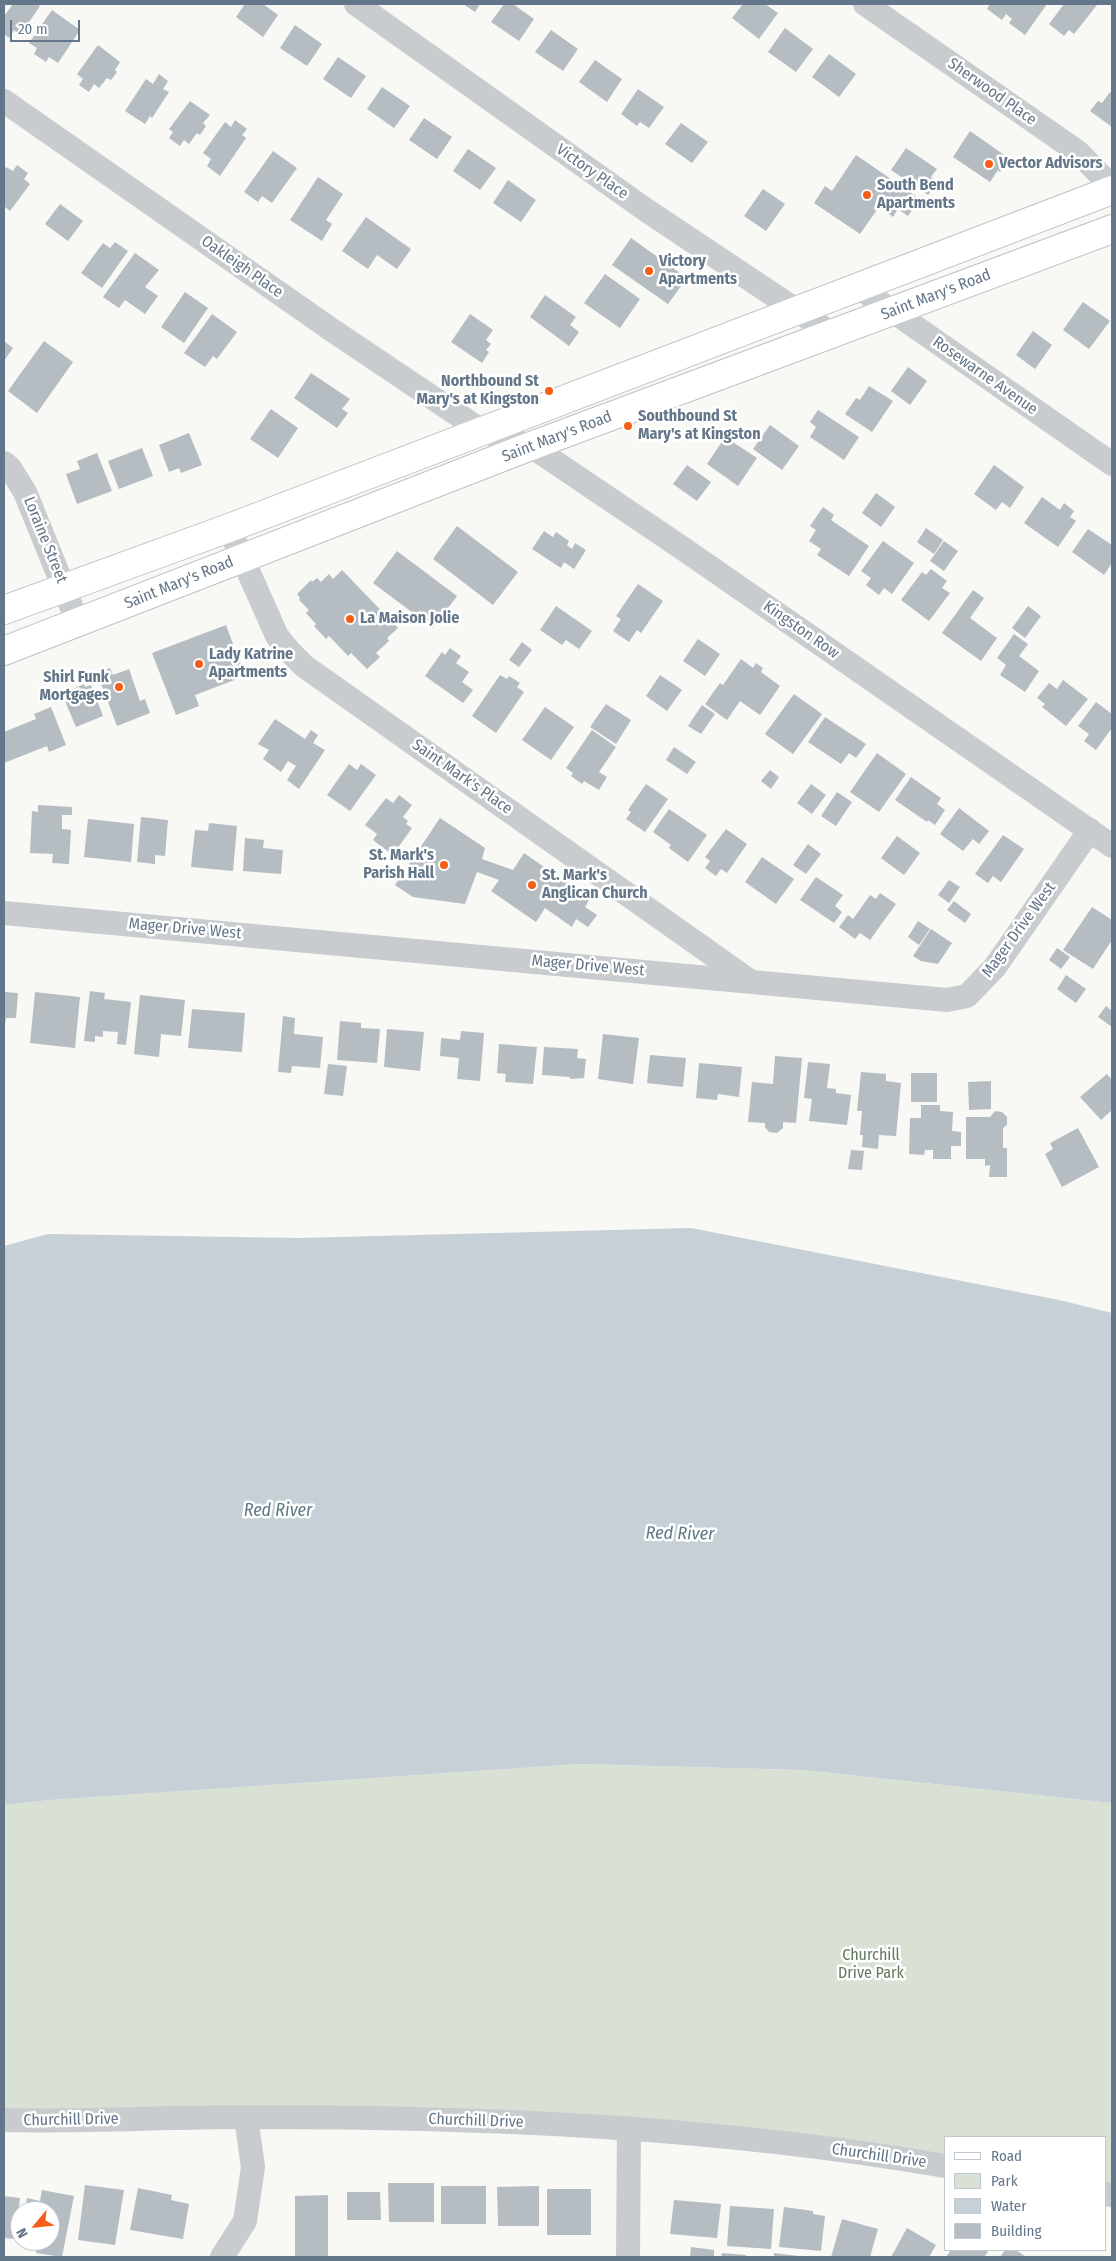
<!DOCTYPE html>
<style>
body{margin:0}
#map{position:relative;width:1116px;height:2261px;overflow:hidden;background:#f8f8f5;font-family:"Fira Sans Condensed",sans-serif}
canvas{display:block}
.frame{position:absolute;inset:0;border:5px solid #647689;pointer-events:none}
.legend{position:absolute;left:944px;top:2136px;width:162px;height:115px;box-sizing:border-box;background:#fff;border:1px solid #c1c8d0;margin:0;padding:6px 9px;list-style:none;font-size:15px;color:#647689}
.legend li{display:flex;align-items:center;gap:10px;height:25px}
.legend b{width:25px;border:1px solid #c1c8d0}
.north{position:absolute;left:10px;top:2201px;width:50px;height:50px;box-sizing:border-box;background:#fff;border:1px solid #c1c8d0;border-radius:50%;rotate:242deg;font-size:14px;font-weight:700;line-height:20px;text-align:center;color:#647689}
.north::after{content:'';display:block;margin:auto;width:18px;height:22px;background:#f65d17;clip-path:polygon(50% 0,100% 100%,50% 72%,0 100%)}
.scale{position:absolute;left:10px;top:20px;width:70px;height:22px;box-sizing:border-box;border:2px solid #647689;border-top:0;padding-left:6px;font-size:15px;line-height:18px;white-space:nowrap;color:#647689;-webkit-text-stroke:4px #fff;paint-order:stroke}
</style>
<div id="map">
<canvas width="1116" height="2261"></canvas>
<div class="frame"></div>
<ul class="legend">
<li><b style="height:6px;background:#fff"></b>Road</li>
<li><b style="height:14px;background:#d9e1d5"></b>Park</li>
<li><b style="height:14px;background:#c7d0d6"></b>Water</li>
<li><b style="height:14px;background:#b5bcc2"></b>Building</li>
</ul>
<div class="north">N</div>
<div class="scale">20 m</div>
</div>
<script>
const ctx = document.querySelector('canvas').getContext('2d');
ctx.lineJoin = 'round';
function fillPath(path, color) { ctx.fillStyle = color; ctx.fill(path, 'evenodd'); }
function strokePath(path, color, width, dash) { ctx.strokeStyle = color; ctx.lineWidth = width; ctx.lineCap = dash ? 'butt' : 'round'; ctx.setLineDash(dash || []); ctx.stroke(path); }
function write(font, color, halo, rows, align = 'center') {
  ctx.font = font + ' "Fira Sans Condensed",sans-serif'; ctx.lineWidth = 5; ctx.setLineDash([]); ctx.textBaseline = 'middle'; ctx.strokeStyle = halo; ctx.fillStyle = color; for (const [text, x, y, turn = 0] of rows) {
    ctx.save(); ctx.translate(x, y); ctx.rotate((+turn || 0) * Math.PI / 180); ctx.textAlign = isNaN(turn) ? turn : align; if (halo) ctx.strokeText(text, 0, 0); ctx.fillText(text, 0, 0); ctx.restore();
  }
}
fillPath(new Path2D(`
 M580,1764L803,1770L1112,1803V2195L1105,2194V2137H945V2166L629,2128L4,2120V1805L50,1800Z`), '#d9e1d5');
fillPath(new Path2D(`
 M691,1228L1059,1300L1112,1313V1803L803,1770L580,1764L50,1800L4,1805V1246L48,1234L299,1238Z`), '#c7d0d6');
fillPath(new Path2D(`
 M13,4H37L40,6L20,35L14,30L9,38L4,34V16Z
 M245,4H263L278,15L263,37L236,17Z
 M463,4H480L475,12Z
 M504,4H513L534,19L519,41L491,22Z
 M743,4H765L778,13L759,39L732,18Z
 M990,4H1047L1025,35L1009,23L1012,19L1006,14L1002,20L987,9Z
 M1064,4H1095L1097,5L1074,34L1069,30L1064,36L1049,24Z
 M52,10L80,30L58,63L49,57L46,62L34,54L37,48L29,43Z
 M295,25L322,44L307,66L280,48Z
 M785,28L813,49L796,72L768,52Z
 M551,30L578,49L563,71L535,52Z
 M98,45L120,62L115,70L117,72L111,80L107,78L99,88L94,84L89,92L79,85L83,79L77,74Z
 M829,54L856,74L839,97L812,77Z
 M338,57L366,76L351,98L323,79Z
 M595,60L622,79L607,102L579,82Z
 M159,74L168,81L163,89L169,92L152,118L150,116L145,124L125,111L146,79L153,84Z
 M382,87L410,106L394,128L367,109Z
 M638,89L664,107L649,128L640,122L637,126L621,114Z
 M1110,92L1112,94V127L1090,111L1098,101L1102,103Z
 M190,101L210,115L203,123L206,126L200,135L197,133L189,144L184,140L180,146L169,138L173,132L169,129Z
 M424,118L452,137L437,159L409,140Z
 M235,120L247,129L242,135L246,138L220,176L207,166L211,159L203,153L225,122L231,127Z
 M681,123L708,142L692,163L665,144Z
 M970,131L1010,159L1000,172L998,170L990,182L953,157Z
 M906,148L937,169L931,177L938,182L928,195L891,170Z
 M468,149L496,168L480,190L453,171Z
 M273,151L297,168L272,203L262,196L258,202L244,192Z
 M856,155L920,199L908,216L898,209L893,217L879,207L860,234L814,203L825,186L832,191Z
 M17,165L28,173L24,179L30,184L10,211L4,206V170L6,167L13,171Z
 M318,177L343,194L326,220L332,224L322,241L290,220Z
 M508,180L536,200L521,222L493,203Z
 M763,189L785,204L766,231L744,216Z
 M60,204L83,221L68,241L45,224Z
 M366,217L411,249L397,269L377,255L368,269L342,251Z
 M631,238L687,278L668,304L612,265Z
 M115,242L128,251L102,288L81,273L103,243L110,248Z
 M135,253L159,270L145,287L158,296L145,314L125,300L119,308L103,297Z
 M605,274L640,299L620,328L584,303Z
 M185,292L208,308L184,343L161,327Z
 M545,295L576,317L570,325L579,332L569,346L530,317Z
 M1083,302L1110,321L1089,349L1063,330Z
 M212,314L237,332L217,359L213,356L205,367L184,353Z
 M470,314L493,330L486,340L491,344L486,350L489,352L482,363L451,342Z
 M1033,331L1052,345L1035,369L1016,355Z
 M4,341L13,348L4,361Z
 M44,341L73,362L37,413L8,391Z
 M908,367L927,381L910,405L891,391Z
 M311,373L350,399L342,409L348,413L337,428L294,398Z
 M869,386L893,401L872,432L845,414L856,398L860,400Z
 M271,409L298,428L278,458L250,439Z
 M818,410L859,437L844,460L810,437L816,427L810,422Z
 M770,425L799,446L782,470L753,449Z
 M189,433L202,465L181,473L179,468L169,472L159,445Z
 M725,437L757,458L738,486L707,464Z
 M142,448L153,476L119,489L108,461Z
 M97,453L112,491L77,504L66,474L80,469L77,461Z
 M687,465L711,482L697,501L673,484Z
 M994,465L1024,487L1010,508L1002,502L996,510L974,494Z
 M876,493L895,507L881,527L862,513Z
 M1042,497L1060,510L1064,503L1074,511L1070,517L1076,521L1058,547L1024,523Z
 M823,507L834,515L831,520L869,546L849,576L817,555L821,549L809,541L816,530L810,526Z
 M457,526L518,572L493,605L433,559Z
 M926,528L943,540L934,554L917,542Z
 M1088,529L1112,545V563L1104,575L1072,552Z
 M544,531L553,537L556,532L569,541L567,545L572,549L575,543L586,550L574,569L564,562L561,568L532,549Z
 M883,541L914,563L892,594L884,588L879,595L866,585L871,578L861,571Z
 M944,541L958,551L944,571L930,561Z
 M397,551L457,596L433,628L373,583Z
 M931,569L947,581L942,588L950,593L929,621L901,600L922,572L926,575Z
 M342,570L398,628L387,638L389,641L376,653L380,657L367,669L351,653L348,656L329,636L326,639L314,626L316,624L306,613L309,610L299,600L300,598L297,594L311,580L312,582L317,578L321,582L329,574L333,579Z
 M638,584L663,601L641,633L637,630L629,642L613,631L621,619L616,616Z
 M973,590L984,598L970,618L997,638L981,661L942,633Z
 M556,606L592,631L579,649L566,640L562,645L540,630Z
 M1028,606L1041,616L1025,638L1012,628Z
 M226,625L245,676L195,695L199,706L176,715L152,653Z
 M1014,634L1028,644L1019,656L1039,671L1025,692L1000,675L1006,665L997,658Z
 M698,639L720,654L705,676L683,661Z
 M522,642L532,650L519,667L509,660Z
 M450,648L461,656L456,663L469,672L462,682L473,690L463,703L425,676L442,652L445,655Z
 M741,659L753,668L756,663L763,668L761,672L780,686L760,715L740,701L727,720L705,704L720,683L723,685Z
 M110,668L113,675L129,669L140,701L145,699L150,713L117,726L97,673Z
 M500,675L507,679L509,676L520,683L517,687L524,692L496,733L472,716Z
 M660,675L682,690L667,711L646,696Z
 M1063,680L1088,699L1066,726L1042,707L1045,704L1037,698L1049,683L1057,689Z
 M84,684L85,687L91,685L103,716L76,727L62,694Z
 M794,694L822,714L793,754L765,734Z
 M1096,702L1112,714V728L1096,750L1084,741L1089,734L1078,726Z
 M606,704L631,720L616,744L590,727Z
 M702,705L715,714L701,734L688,726Z
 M51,707L66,745L49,752L47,746L4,763V732L36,719L34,714Z
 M545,707L574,727L551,760L522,740Z
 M825,717L866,744L856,758L849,753L841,764L808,742Z
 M275,719L305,739L311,730L318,735L313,743L325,750L299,789L287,780L296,766L288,761L281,772L263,759L269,750L258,744Z
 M592,730L616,747L599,772L607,777L599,790L584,781L582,784L571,776L573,773L566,768Z
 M674,747L696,762L687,774L666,760Z
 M877,753L906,774L879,812L850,792Z
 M349,764L357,770L361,764L376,775L350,811L327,795Z
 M770,770L779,777L771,789L761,781Z
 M911,777L941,798L937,804L945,810L935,825L928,820L927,822L895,800Z
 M646,784L668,799L645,832L626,819L631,812L628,810Z
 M811,784L826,795L812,814L797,803Z
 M837,792L852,802L836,826L821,816Z
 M399,795L412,805L403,817L408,821L406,824L412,828L397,849L394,845L389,852L373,840L377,834L365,825L386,798L393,803Z
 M38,805L72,807V815H62V829L71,830L69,864L52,863L53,854L30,853L32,811L38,812Z
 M959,808L989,831L979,844L973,839L963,851L940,834Z
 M669,809L707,835L688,862L669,848L671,845L653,832Z
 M141,817L168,820L165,856L155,855V864L137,862Z
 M440,818L485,848L482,859L513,870L524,853L590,899L585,907L597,915L588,927L576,919L572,927L545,908L536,922L491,891L499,880L477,872L465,904L413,897L395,885Z
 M88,819L134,824L131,862L84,857Z
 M209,823L237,826L233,871L191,867L195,830L208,831Z
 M726,829L747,844L727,873L721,869L716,876L705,868L710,861L705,857Z
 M1003,835L1024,849L1001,882L993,876L988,883L975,874Z
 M897,836L920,853L904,875L881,858Z
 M245,838L264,840L263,848L283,850L281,874L243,871Z
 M808,844L821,854L806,874L793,865Z
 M762,857L794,879L776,904L745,882Z
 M816,877L843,895L835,906L842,912L834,923L800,900Z
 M949,880L960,887L949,903L938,895Z
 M880,893L896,904L870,940L860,933L855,939L839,927L848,915L853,919L870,895L876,899Z
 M954,901L971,914L965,923L947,910Z
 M1092,907L1112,920V940L1093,969L1063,950Z
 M918,921L930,929L919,945L908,937Z
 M931,929L952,943L938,964L921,961L913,956Z
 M1057,948L1070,957L1061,969L1049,960Z
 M1066,975L1086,989L1076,1003L1057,989Z
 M90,991L105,993L104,999L131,1002L126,1045L117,1044L118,1032L103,1031V1037L95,1036V1042L84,1041Z
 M4,992L18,993L16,1018H6L5,1024Z
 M35,992L80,997L75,1048L30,1043Z
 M140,995L185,1000L181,1036L161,1034L159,1057L134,1054Z
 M1106,1006L1112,1011V1027L1098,1017Z
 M192,1009L245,1013L242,1052L188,1048Z
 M283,1016L295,1018L294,1034L323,1037L320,1068L292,1066L291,1073L278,1072Z
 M340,1021L361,1023V1028L380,1029L377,1063L337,1060Z
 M387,1029L424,1032L420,1071L384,1067Z
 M461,1031L484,1033L480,1081L457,1079L459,1058L440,1056L441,1038L460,1040Z
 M603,1034L639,1038L633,1084L598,1079Z
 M499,1044L537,1047L533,1084L505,1082L506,1074L497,1073Z
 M544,1047L578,1049L577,1058L586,1059L584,1078L571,1079L569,1077L542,1075Z
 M650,1055L686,1058L683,1087L647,1083Z
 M775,1056L802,1058L796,1123L783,1122V1128L777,1133L769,1132L765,1127V1123L748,1122L752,1082L773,1084Z
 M808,1062L830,1064L827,1088L836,1089V1093L851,1095L847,1125L809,1121L812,1099L804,1098Z
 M699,1063L742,1067L739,1097L718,1094L717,1100L696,1098Z
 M328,1064L347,1066L343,1096L324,1094Z
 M861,1072L886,1074V1081L901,1083L896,1136L879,1135L878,1149L862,1147L863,1135H860L862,1111H857Z
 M911,1073H937V1102H911Z
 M1107,1074L1112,1080V1110L1101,1120L1080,1097Z
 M991,1081V1109L969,1110L968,1082Z
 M921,1105H940V1111L953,1112L952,1131L961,1132V1146H951V1159H933V1150H925L924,1155L909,1154L910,1118H921Z
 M995,1111L1002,1112L1007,1117V1125L1003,1128V1148H1007V1177H989L990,1165L985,1166V1159H966V1117H990Z
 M1078,1128L1099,1167L1062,1187L1045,1154L1053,1149L1050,1143Z
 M851,1150L864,1151L862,1170L848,1169Z
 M388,2183H434V2222H389Z
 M85,2185L124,2190L115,2245L78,2240Z
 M441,2186H486V2224H441Z
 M539,2186V2226H498L497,2187Z
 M138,2188L172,2195L171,2200L189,2204L183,2239L130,2230Z
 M547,2189H591V2235H547Z
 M42,2190L74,2196L62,2257L36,2253L38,2241H50V2211H25L27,2198L40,2201Z
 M347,2192H380L381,2220H347Z
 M328,2195V2257H295V2196Z
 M4,2196L20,2198L15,2239L4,2238Z
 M674,2200L721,2204L717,2238L670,2234Z
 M730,2206L774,2209L771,2249L727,2246Z
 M784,2207L813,2211V2214L825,2216L821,2251L779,2247Z
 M842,2219L878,2229L870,2257H831Z
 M907,2228L936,2245L929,2257H891Z
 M691,2247L714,2250V2257H690Z
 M951,2250H984L988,2252L984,2257H946Z
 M1005,2250H1016L1026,2257H1000Z
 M722,2253L746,2255V2257H721Z
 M774,2253L799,2256V2257H774Z`), '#b5bcc2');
const secondary = new Path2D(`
 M4,610L229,528L1112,190
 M4,651L531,446L1112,229`);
strokePath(secondary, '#bcc1c6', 30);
strokePath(new Path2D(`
 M356,4L646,210L832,334
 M865,4L1078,152L1112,187
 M4,101L329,328L482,431L531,446L685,550L1112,846
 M858,287L1112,464
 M4,463L10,468L25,492L78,623
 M229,528L277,636L289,651L304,666L747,979
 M4,913L947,1000L967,996L995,967L1090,830
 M4,2120C84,2122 165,2117 246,2117C480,2117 714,2126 945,2166
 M1105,2194L1112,2195
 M222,2257L245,2221L253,2167L246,2117
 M628,2257L629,2128`), '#c8cccf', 24);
strokePath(secondary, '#fff', 28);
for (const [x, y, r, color] of [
 [989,164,5,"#f65d17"],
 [867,195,5,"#f65d17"],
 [649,271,5,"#f65d17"],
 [549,391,5,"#f65d17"],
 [628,426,5,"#f65d17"],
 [350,619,5,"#f65d17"],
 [199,664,5,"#f65d17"],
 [119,687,5,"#f65d17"],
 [444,865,5,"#f65d17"],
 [532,885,5,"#f65d17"]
]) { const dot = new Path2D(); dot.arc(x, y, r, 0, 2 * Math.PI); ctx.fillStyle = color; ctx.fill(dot); strokePath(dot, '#fff', 2); }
write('16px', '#647689', '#fff', [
 ["Sherwood Place",992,92,35],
 ["Victory Place",592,172,35],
 ["Oakleigh Place",242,267,35],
 ["Saint Mary's Road",936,295,-21],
 ["Rosewarne Avenue",985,376,35],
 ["Saint Mary's Road",557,437,-21],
 ["Loraine Street",45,540,68],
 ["Saint Mary's Road",179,583,-22],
 ["Kingston Row",801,630,35],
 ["Saint Mark's Place",462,777,35],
 ["Mager Drive West",185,929,5],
 ["Mager Drive West",1019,930,-54],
 ["Mager Drive West",588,966,5],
 ["Churchill Drive",71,2120,-1],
 ["Churchill Drive",476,2121,2],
 ["Churchill Drive",879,2156,8]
]);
write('bold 16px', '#647689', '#fff', [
 ["Vector Advisors",999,164],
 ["South Bend",877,186],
 ["Apartments",877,204],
 ["Victory",659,262],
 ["Apartments",659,280],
 ["Northbound St",539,382,"right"],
 ["Mary's at Kingston",539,400,"right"],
 ["Southbound St",638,417],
 ["Mary's at Kingston",638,435],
 ["La Maison Jolie",360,619],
 ["Lady Katrine",209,655],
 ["Apartments",209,673],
 ["Shirl Funk",109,678,"right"],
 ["Mortgages",109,696,"right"],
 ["St. Mark's",434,856,"right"],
 ["Parish Hall",434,874,"right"],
 ["St. Mark's",542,876],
 ["Anglican Church",542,894]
], 'left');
write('16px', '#637a5f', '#fff', [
 ["Churchill",871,1956],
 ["Drive Park",871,1974]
]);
write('italic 18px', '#5f7885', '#fff', [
 ["Red River",278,1511],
 ["Red River",680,1534,1]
]);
</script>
